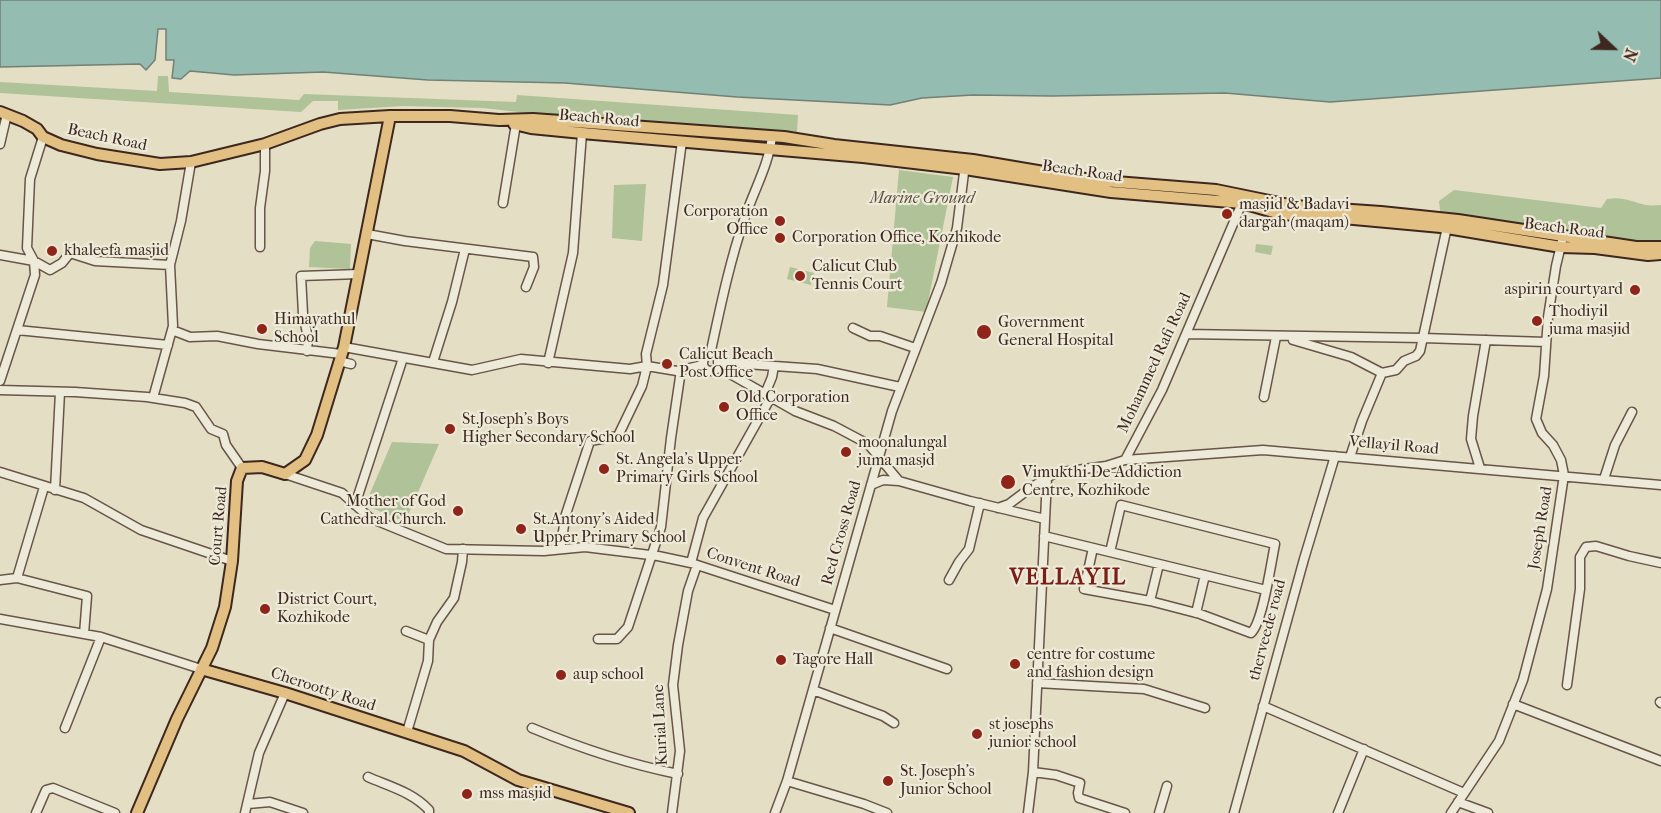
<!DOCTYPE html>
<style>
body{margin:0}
#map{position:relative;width:1661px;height:813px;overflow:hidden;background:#e4dec4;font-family:"IM FELL French Canon",serif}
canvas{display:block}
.north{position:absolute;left:1583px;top:18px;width:60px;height:60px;-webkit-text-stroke:4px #edead9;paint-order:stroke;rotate:112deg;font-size:16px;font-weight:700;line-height:24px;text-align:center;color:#3e271e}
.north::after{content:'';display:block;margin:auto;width:21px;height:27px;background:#3e271e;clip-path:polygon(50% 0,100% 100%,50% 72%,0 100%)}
</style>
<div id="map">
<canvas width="1661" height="813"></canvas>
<div class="north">N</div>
</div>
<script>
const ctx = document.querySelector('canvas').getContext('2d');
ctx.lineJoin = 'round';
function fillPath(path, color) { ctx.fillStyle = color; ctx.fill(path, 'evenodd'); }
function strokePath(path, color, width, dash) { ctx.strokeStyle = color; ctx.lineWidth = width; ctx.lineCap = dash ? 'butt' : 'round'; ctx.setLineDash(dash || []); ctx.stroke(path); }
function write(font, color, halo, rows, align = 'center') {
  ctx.font = font + ' "IM FELL French Canon",serif'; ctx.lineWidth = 4.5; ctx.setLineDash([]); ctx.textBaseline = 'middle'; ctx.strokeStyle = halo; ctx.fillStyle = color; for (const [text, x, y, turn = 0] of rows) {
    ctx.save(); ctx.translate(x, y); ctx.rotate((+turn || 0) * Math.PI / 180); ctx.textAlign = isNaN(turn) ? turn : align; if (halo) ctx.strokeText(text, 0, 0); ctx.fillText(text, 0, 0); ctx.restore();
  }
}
fillPath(new Path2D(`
 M158,76H168L169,92L299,100L304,94L516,102L517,95L798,115L797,132L536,114L483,108L403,106L338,110V101H313L301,112L0,93V82L157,91Z
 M899,170L953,177L926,312L887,307Z
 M646,184L642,241L612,238L614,185Z
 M1454,190L1601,208L1607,199C1623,196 1632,202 1646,205C1651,206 1656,205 1661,205V247L1441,220L1439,201Z
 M315,241L351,244L350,269L309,267L310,248Z
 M1256,244L1273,246L1271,255L1255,252Z
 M790,267L814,273L811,285L787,279Z
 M392,442L439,444L405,522L365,505Z`), '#b0c297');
const water = new Path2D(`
 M0,0H1661V78L1330,102L1225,93L1052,96L973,95L922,98L890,105L737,97L565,83L428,80L323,72L234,75L190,71L181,79L172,78L174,60H166V29H158L155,60L146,70L140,64L0,67Z`);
fillPath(water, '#95bcb1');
strokePath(water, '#728076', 1.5);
const minor = new Path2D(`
 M0,144L7,114
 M503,203L516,124
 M367,234L405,241L533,257L534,267L526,287
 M260,247V208L265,171V144
 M0,255L34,261L50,270L62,263L70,253L95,261L170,265
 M853,328L870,336H880L915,348
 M17,330L168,345
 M172,330L190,337L217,336L258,344L341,354
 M1186,334L1423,338L1546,342
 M1293,340L1351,357L1382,373
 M344,347L472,370L521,359L630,369L647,366L677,371L703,365
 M307,351L308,338L303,314L301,276L359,274
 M710,355C720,309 729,264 744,220C753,192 769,165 772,136
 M703 363a8 8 0 1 1 16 0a8 8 0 1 1-16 0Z
 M339,361L351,364
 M433,362L452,302L465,249
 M718,362L817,369L900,387
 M548,363L573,253L582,133
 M718,367L795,411L834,426L868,444L899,481L970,501L1045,519
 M0,381L35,275L34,261L27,248L30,179L43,137
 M0,390L75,392L147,397L185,403L196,407L211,429L223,434L226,445L242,468
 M765,394L772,377L774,366
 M1264,397L1276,337
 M153,398L173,326L170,265L181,221L191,162
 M1350,457L1362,421L1382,373L1396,370L1404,361L1416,356L1420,351L1447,227
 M1125,460L1263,450L1661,485
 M1480,468L1471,439L1473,416L1486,340
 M0,472L84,498L141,530L232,561
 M285,474L342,493L370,518L446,549L544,551L585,547L658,556L691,563L835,610
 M1604,479L1615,445L1632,412
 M871,485L883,480L899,481
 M55,490L60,392
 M355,505L403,358
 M998,508L1009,504L1029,489L1055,473L1106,466L1125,460L1162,390L1242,203
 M1044,536L1266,590
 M1093,548L1084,589L1150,601
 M560,549L566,514L590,441L618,436L642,386L647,366L646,354L663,285L682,141
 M1110,552L1121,505L1275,544C1271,563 1263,622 1251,633L1200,614L1150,601L1159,564
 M691,563L703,518L771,397
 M17,578L87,596L84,634
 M0,580L17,578L44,487
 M949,580L959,562L969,549L980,503
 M1196,613L1205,575
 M0,619L101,637L201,669
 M830,628L947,669
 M406,631L429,640
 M598,639H617L628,627L661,527L671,438L681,370
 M1037,683L1144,689L1205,708
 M1567,685L1580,589V557L1586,547L1596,546L1629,556L1661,563
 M813,690L883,716L894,723
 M1660,702L1661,703
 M1513,704L1661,761
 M1263,706L1464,793
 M65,728L101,637
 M532,728C580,748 628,764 678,774
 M407,732L428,661L429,640L437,622L454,598L462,562L463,549
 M1033,772L1056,775L1080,783L1078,793L1079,798L1125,813
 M368,777C391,787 412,792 429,810V813
 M787,781L864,804L887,813
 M1458,802L1488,813
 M248,804L270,802L303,813
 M36,813L46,790L53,788L115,813
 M245,813L259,753L285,693
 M672,813L680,751L673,685L678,645L688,591L697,565
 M775,813L787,781L892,411L941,283L957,228L965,165
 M1028,813L1033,772L1047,478
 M1159,813L1167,786
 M1234,813L1304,559L1335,456
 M1338,813L1364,749
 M1451,813L1499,741L1523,680L1547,589L1564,475L1561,460L1553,445L1542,433L1536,419L1544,376L1548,317L1556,266L1562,241`);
const major = new Path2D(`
 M0,112L23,121L37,129L43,137L61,145L97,154L160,164L191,162L265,144L320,124L340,119L390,116H450L499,120L533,119L784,137L834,145L973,160L1091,180L1216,190L1294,206L1381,212L1458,220L1636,247H1661
 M514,124L531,128L582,133L863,157L965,169L1111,192L1242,203L1277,213L1293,215L1332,217L1441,227L1561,247L1595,248L1648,255L1661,254
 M201,669L285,693L464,751L518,780L629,813
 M137,813L177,719L212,648L225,607L232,561L237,481L242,468L262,467L285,474L305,460L317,435L344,347L390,116`);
strokePath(minor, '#685548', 11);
strokePath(major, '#3e271e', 14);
strokePath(minor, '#edead9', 8);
strokePath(major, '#e2bf82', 10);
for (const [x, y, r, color] of [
 [1227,214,6,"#8f2418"],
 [780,221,6,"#8f2418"],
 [780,238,6,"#8f2418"],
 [52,251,6,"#8f2418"],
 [800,276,6,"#8f2418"],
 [1635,290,6,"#8f2418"],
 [1537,321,6,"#8f2418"],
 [262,329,6,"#8f2418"],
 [984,332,8,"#8f2418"],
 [667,364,6,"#8f2418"],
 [724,407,6,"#8f2418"],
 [450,429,6,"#8f2418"],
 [846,452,6,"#8f2418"],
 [604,469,6,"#8f2418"],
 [1008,482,8,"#8f2418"],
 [458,511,6,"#8f2418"],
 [521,529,6,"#8f2418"],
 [265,609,6,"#8f2418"],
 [781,660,6,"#8f2418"],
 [1015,664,6,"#8f2418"],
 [561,675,6,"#8f2418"],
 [977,734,6,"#8f2418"],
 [888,781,6,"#8f2418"],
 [467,794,6,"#8f2418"]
]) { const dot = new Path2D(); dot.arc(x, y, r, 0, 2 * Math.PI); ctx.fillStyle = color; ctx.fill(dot); strokePath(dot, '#edead9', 2); }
write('16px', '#3e271e', '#edead9', [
 ["Beach Road",599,119,5],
 ["Beach Road",107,138,12],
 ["Beach Road",1082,172,8],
 ["Beach Road",1564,229,7],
 ["Mohammed Rafi Road",1155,363,-65],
 ["Vellayil Road",1394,446,5],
 ["Court Road",219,526,-85],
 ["Joseph Road",1541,528,-81],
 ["Red Cross Road",842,533,-74],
 ["Convent Road",753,568,18],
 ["therveede road",1268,630,-75],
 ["Cherootty Road",323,690,18],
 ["Kurial Lane",661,725,-93]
]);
write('italic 16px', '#5a4e3c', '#edead9', [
 ["Marine Ground",922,199]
]);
write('16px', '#3e271e', '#edead9', [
 ["masjid & Badavi",1239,205],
 ["dargah (maqam)",1239,223],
 ["Corporation",768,212,"right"],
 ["Office",768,230,"right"],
 ["Corporation Office, Kozhikode",792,238],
 ["khaleefa masjid",64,251],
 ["Calicut Club",812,267],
 ["Tennis Court",812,285],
 ["aspirin courtyard",1623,290,"right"],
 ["Thodiyil",1549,312],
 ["juma masjid",1549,330],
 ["Himayathul",274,320],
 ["School",274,338],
 ["Government",998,323],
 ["General Hospital",998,341],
 ["Calicut Beach",679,355],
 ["Post Office",679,373],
 ["Old Corporation",736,398],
 ["Office",736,416],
 ["St.Joseph's Boys",462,420],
 ["Higher Secondary School",462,438],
 ["moonalungal",858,443],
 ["juma masjd",858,461],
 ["St. Angela's Upper",616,460],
 ["Primary Girls School",616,478],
 ["Vimukthi De-Addiction",1022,473],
 ["Centre, Kozhikode",1022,491],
 ["Mother of God",446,502,"right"],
 ["Cathedral Church.",446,520,"right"],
 ["St.Antony's Aided",533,520],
 ["Upper Primary School",533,538],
 ["District Court,",277,600],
 ["Kozhikode",277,618],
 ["centre for costume",1027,655],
 ["and fashion design",1027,673],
 ["Tagore Hall",793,660],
 ["aup school",573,675],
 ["st josephs",989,725],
 ["junior school",989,743],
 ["St. Joseph's",900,772],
 ["Junior School",900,790],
 ["mss masjid",479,794]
], 'left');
ctx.letterSpacing = '1.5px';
write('bold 22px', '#7a1f14', '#edead9', [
 ["VELLAYIL",1068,579]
]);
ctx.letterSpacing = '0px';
</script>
